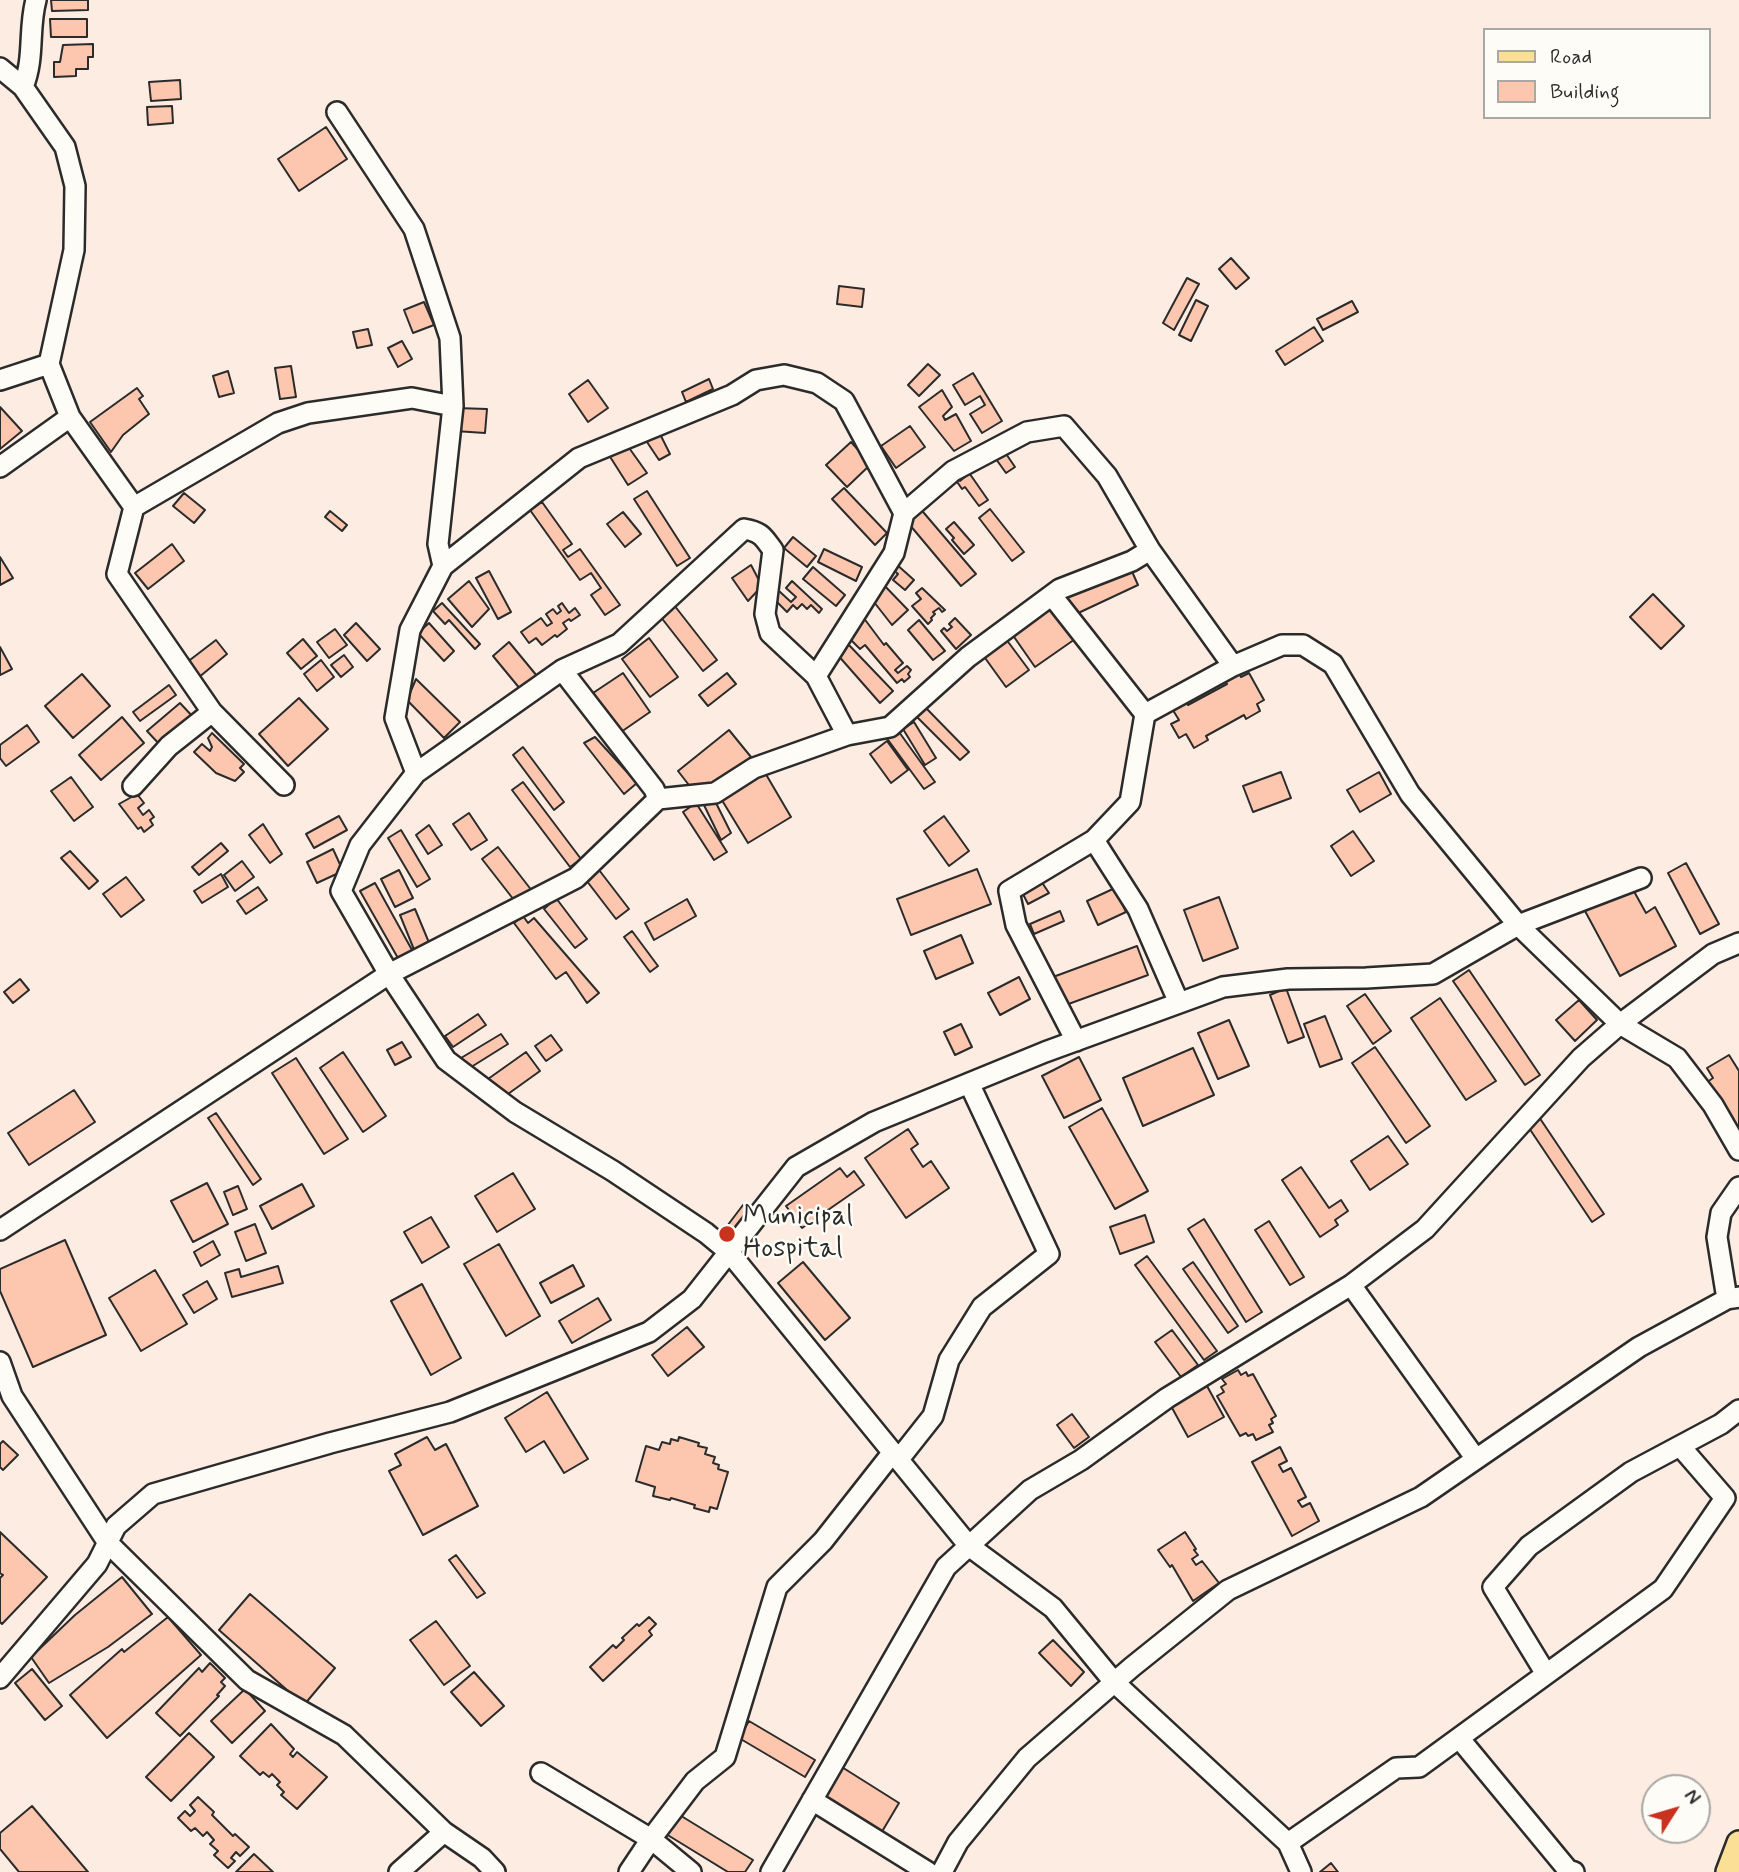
<!DOCTYPE html>
<style>
body{margin:0}
#map{position:relative;width:1739px;height:1872px;overflow:hidden;background:#fdece1;font-family:Mynerve,sans-serif}
canvas{display:block}
.legend{position:absolute;left:1483px;top:28px;width:228px;height:91px;box-sizing:border-box;background:#fdfcf7;border:2px solid #a9a8a5;margin:0;padding:9px 12px;list-style:none;font-size:21px;color:#2b2b2b}
.legend li{display:flex;align-items:center;gap:14px;height:35px}
.legend b{width:35px;border:2px solid #a9a8a5}
.north{position:absolute;left:1641px;top:1774px;width:70px;height:70px;box-sizing:border-box;background:#fdfcf7;border:2px solid #a9a8a5;border-radius:50%;rotate:53deg;font-size:19px;font-weight:700;line-height:28px;text-align:center;color:#2b2b2b}
.north::after{content:'';display:block;margin:auto;width:24px;height:32px;background:#c8321e;clip-path:polygon(50% 0,100% 100%,50% 72%,0 100%)}
</style>
<div id="map">
<canvas width="1739" height="1872"></canvas>
<ul class="legend">
<li><b style="height:9px;background:#fbdf96"></b>Road</li>
<li><b style="height:19px;background:#fdc7af"></b>Building</li>
</ul>
<div class="north">N</div>
</div>
<script>
const ctx = document.querySelector('canvas').getContext('2d');
ctx.lineJoin = 'round';
function fillPath(path, color) { ctx.fillStyle = color; ctx.fill(path, 'evenodd'); }
function strokePath(path, color, width, dash) { ctx.strokeStyle = color; ctx.lineWidth = width; ctx.lineCap = dash ? 'butt' : 'round'; ctx.setLineDash(dash || []); ctx.stroke(path); }
function write(font, color, halo, rows, align = 'center') {
  ctx.font = font + ' Mynerve,sans-serif'; ctx.lineWidth = 5; ctx.setLineDash([]); ctx.textBaseline = 'middle'; ctx.strokeStyle = halo; ctx.fillStyle = color; for (const [text, x, y, turn = 0] of rows) {
    ctx.save(); ctx.translate(x, y); ctx.rotate((+turn || 0) * Math.PI / 180); ctx.textAlign = isNaN(turn) ? turn : align; if (halo) ctx.strokeText(text, 0, 0); ctx.fillText(text, 0, 0); ctx.restore();
  }
}
const building = new Path2D(`
 M51,0H88V10L52,11Z
 M50,19H87V37H51Z
 M93,44V57H88V69H76V76L54,77V62H60L63,45Z
 M180,80L181,99L151,101L149,82Z
 M172,106L173,123L148,125L147,107Z
 M326,127L347,159L299,191L278,159Z
 M1231,258L1249,278L1236,289L1219,269Z
 M1187,278L1199,284L1174,330L1163,323Z
 M839,286L864,289L862,307L837,304Z
 M1196,300L1208,306L1191,341L1179,335Z
 M1352,301L1358,312L1323,330L1317,319Z
 M424,302L434,325L413,333L404,310Z
 M1314,327L1323,341L1285,365L1276,351Z
 M368,329L372,345L357,348L353,332Z
 M402,341L412,359L398,367L388,348Z
 M928,364L940,375L919,396L908,385Z
 M291,366L296,397L280,399L275,368Z
 M228,371L234,393L219,397L213,376Z
 M973,373L1002,421L982,433L970,414L985,405L980,396L965,405L953,385Z
 M709,379L713,389L686,402L682,392Z
 M588,380L608,408L588,422L569,394Z
 M137,388L143,396L139,399L149,414L123,435L111,452L90,422Z
 M942,390L952,407L943,416L945,420L956,414L971,441L954,451L919,407Z
 M0,407L22,431L0,449Z
 M456,408L487,409L485,433L455,431Z
 M910,426L925,447L896,468L881,446Z
 M659,432L670,454L659,460L645,439Z
 M851,442L871,464L847,487L826,465Z
 M627,445L647,473L628,485L607,452Z
 M1000,445L1015,467L1006,473L991,452Z
 M965,467L988,500L979,506L965,487L962,489L953,476L955,474L960,481L966,476L961,469Z
 M844,488L887,533L875,545L832,499Z
 M647,491L690,558L677,566L634,499Z
 M184,493L205,510L194,523L173,506Z
 M542,502L572,544L563,550L568,557L580,549L620,605L605,615L591,595L601,588L591,573L580,580L530,510Z
 M918,506L976,574L961,586L904,518Z
 M990,509L1024,552L1012,561L979,518Z
 M330,511L347,525L342,531L325,517Z
 M623,512L641,534L625,547L607,524Z
 M954,522L974,545L964,554L952,540L954,538L946,529Z
 M793,537L816,556L807,567L784,548Z
 M172,544L184,561L148,589L135,573Z
 M824,549L862,567L856,581L818,562Z
 M0,557L13,578L0,585Z
 M895,563L914,580L905,590L893,580L898,574L891,568Z
 M751,565L762,586L748,601L732,578Z
 M813,567L845,595L836,606L803,579Z
 M1130,567L1138,585L1074,615L1066,597Z
 M489,571L511,612L498,619L476,578Z
 M469,581L489,609L472,627L448,599Z
 M792,581L822,609L819,613L811,605L807,609L802,604L797,609L793,605L787,612L773,598L779,591L791,602L796,597L786,588Z
 M880,581L908,610L892,625L870,597Z
 M922,588L945,610L942,612L939,608L933,612L935,614L931,618L932,620L928,624L912,606L921,599L916,593Z
 M1653,594L1684,626L1661,649L1630,617Z
 M442,603L480,644L475,649L449,620L445,624L433,611Z
 M562,603L569,613L575,608L580,615L571,621L569,619L563,623L567,629L557,637L555,635L542,645L536,638L529,643L521,632L541,618L547,626L552,623L546,614L553,609L557,614L561,611L558,606Z
 M1055,604L1078,637L1035,667L1012,634Z
 M674,605L717,660L703,671L660,616Z
 M863,617L884,645L886,643L903,663L895,670L898,673L907,666L911,670L908,674L910,677L904,682L902,679L897,683L865,645L860,649L850,639Z
 M955,618L971,635L956,649L941,631L944,628L947,631L952,627L949,624Z
 M919,620L945,651L933,660L908,630Z
 M356,623L380,649L367,661L344,635Z
 M429,623L454,651L444,661L418,633Z
 M335,629L347,645L329,658L317,642Z
 M1003,635L1029,670L1006,687L980,651Z
 M649,638L678,677L650,697L622,659Z
 M303,639L317,656L301,669L287,653Z
 M216,640L227,654L198,678L186,663Z
 M509,642L537,676L521,690L493,656Z
 M848,644L893,691L880,703L836,653Z
 M0,647L12,669L0,675Z
 M344,655L353,667L341,677L331,665Z
 M321,660L334,677L317,691L304,674Z
 M1237,670L1241,677L1249,673L1264,700L1257,704L1260,711L1246,719L1244,715L1206,736L1208,740L1194,748L1186,734L1179,738L1171,724L1179,720L1171,707L1185,699L1188,705L1227,684L1223,678Z
 M623,673L650,712L621,732L593,693Z
 M727,673L736,684L708,706L699,695Z
 M82,674L110,706L73,738L45,706Z
 M416,679L460,722L444,738L407,700Z
 M169,685L176,695L140,721L133,712Z
 M299,698L328,729L288,766L259,734Z
 M180,703L194,718L161,746L147,731Z
 M926,708L969,752L960,760L917,717Z
 M122,717L144,743L101,780L79,755Z
 M914,722L936,758L925,765L903,729Z
 M27,725L39,742L6,766L0,758V745Z
 M894,725L935,782L924,789L883,733Z
 M729,730L751,757L699,798L678,771Z
 M212,733L244,764L240,768L244,772L235,781L216,773L194,752L202,744L210,751L212,747L208,738Z
 M595,737L637,783L624,794L584,743Z
 M887,741L908,770L891,783L870,754Z
 M523,747L564,802L554,810L513,755Z
 M764,771L791,817L748,843L720,797Z
 M1281,772L1291,798L1253,812L1243,786Z
 M1379,772L1391,794L1360,812L1347,790Z
 M71,777L93,807L74,821L51,791Z
 M523,782L581,859L570,867L512,790Z
 M137,794L144,803L138,808L143,815L149,810L154,817L150,820L153,825L144,832L141,827L138,829L119,804Z
 M712,795L731,833L721,840L702,801Z
 M696,803L727,852L714,860L683,812Z
 M469,813L487,840L471,850L453,824Z
 M339,816L347,830L314,848L306,834Z
 M944,816L969,851L949,866L924,831Z
 M263,824L282,854L270,863L249,835Z
 M429,825L442,845L428,854L416,835Z
 M401,830L430,879L417,887L388,838Z
 M1353,831L1374,861L1351,876L1331,846Z
 M221,843L228,851L199,875L192,867Z
 M498,847L536,896L521,909L482,859Z
 M333,849L343,871L317,883L307,862Z
 M70,851L98,881L89,889L61,858Z
 M242,861L254,877L235,891L224,875Z
 M1686,863L1719,924L1700,934L1668,873Z
 M596,866L629,909L616,919L583,876Z
 M977,869L991,904L911,935L897,899Z
 M399,870L413,898L395,907L381,879Z
 M221,874L228,887L202,903L194,891Z
 M126,877L144,900L121,917L103,894Z
 M1041,881L1049,893L1028,904L1021,890Z
 M375,883L417,959L403,967L360,891Z
 M1631,886L1646,913L1655,907L1676,946L1620,976L1585,911Z
 M258,887L267,900L246,914L237,901Z
 M1115,888L1126,912L1098,925L1087,901Z
 M1219,897L1238,948L1203,961L1184,910Z
 M556,898L587,939L575,948L544,909Z
 M687,899L696,916L654,940L645,923Z
 M415,909L430,945L415,952L400,915Z
 M1060,911L1064,921L1034,934L1030,924Z
 M523,916L528,923L534,918L599,993L587,1003L566,972L556,979L514,923Z
 M632,931L658,966L650,972L624,937Z
 M961,935L973,963L936,979L924,951Z
 M1137,946L1148,975L1063,1006L1053,977Z
 M1469,970L1540,1075L1525,1085L1453,981Z
 M1019,977L1030,999L1000,1015L988,993Z
 M20,979L29,990L13,1003L4,992Z
 M1286,988L1304,1037L1288,1043L1270,995Z
 M1365,994L1391,1031L1373,1044L1347,1006Z
 M1440,998L1496,1081L1466,1100L1411,1018Z
 M1579,1000L1597,1020L1575,1041L1556,1020Z
 M478,1014L486,1025L453,1047L445,1036Z
 M1325,1016L1342,1059L1320,1067L1304,1024Z
 M1229,1020L1249,1066L1218,1079L1198,1033Z
 M961,1024L972,1047L955,1055L944,1032Z
 M501,1034L508,1044L468,1069L461,1058Z
 M551,1035L562,1050L546,1061L535,1046Z
 M402,1042L411,1057L395,1065L387,1050Z
 M1375,1047L1430,1126L1406,1143L1352,1063Z
 M1193,1048L1214,1095L1143,1126L1123,1078Z
 M343,1052L386,1116L363,1132L320,1068Z
 M526,1052L540,1071L501,1099L488,1079Z
 M1729,1055L1739,1071V1139L1703,1085L1713,1078L1707,1068Z
 M1079,1057L1101,1100L1064,1118L1042,1076Z
 M296,1058L348,1139L324,1154L272,1073Z
 M74,1090L95,1122L29,1165L8,1133Z
 M1102,1108L1148,1191L1115,1209L1069,1127Z
 M216,1113L261,1179L253,1185L208,1118Z
 M1539,1117L1604,1214L1592,1222L1527,1125Z
 M908,1129L918,1144L911,1149L923,1167L931,1161L949,1188L906,1218L865,1158Z
 M1388,1136L1408,1164L1370,1190L1351,1161Z
 M1301,1167L1329,1208L1341,1200L1348,1211L1335,1220L1338,1225L1320,1237L1282,1180Z
 M840,1168L847,1177L854,1171L864,1185L802,1228L786,1206Z
 M513,1173L535,1209L497,1232L475,1196Z
 M207,1183L228,1224L193,1242L171,1201Z
 M302,1184L314,1206L272,1229L260,1206Z
 M238,1186L247,1209L233,1215L224,1192Z
 M743,1205L755,1214L732,1243L721,1234Z
 M1145,1215L1154,1242L1120,1254L1110,1227Z
 M431,1217L449,1247L422,1263L404,1232Z
 M1204,1219L1262,1312L1246,1322L1188,1229Z
 M1269,1221L1304,1277L1290,1285L1255,1230Z
 M255,1224L266,1253L246,1261L235,1232Z
 M65,1240L106,1335L33,1367L0,1291V1269Z
 M213,1241L220,1255L201,1266L194,1252Z
 M499,1244L540,1316L506,1336L464,1264Z
 M1147,1256L1217,1351L1204,1360L1135,1265Z
 M803,1262L850,1318L825,1340L778,1283Z
 M1193,1262L1238,1326L1228,1333L1183,1269Z
 M573,1265L584,1286L551,1303L540,1283Z
 M278,1266L283,1283L232,1297L225,1273L239,1269L241,1277Z
 M155,1270L187,1324L141,1351L109,1298Z
 M207,1281L217,1299L194,1313L183,1295Z
 M422,1284L461,1358L431,1375L391,1301Z
 M598,1298L611,1320L572,1343L559,1321Z
 M687,1327L704,1347L668,1376L652,1355Z
 M1172,1330L1198,1365L1181,1377L1155,1342Z
 M1238,1370L1241,1375L1246,1372L1248,1376L1253,1374L1276,1416L1271,1419L1273,1423L1269,1425L1273,1432L1256,1440L1253,1434L1248,1436L1246,1433L1240,1436L1217,1396L1224,1392L1221,1387L1226,1384L1222,1379Z
 M1207,1386L1224,1417L1188,1437L1171,1406Z
 M547,1392L588,1459L564,1473L544,1441L526,1452L505,1418Z
 M1072,1414L1089,1437L1074,1448L1057,1425Z
 M427,1437L435,1450L446,1444L478,1506L423,1535L389,1471L401,1465L395,1454Z
 M679,1437L699,1443L698,1446L707,1448L705,1454L715,1457L713,1463L719,1465L718,1469L728,1472L717,1509L710,1507L709,1512L694,1508L695,1505L671,1498L670,1500L653,1496L655,1487L636,1481L646,1446L659,1450L662,1442L670,1444L671,1439L678,1441Z
 M3,1441L18,1455L3,1470L0,1467V1444Z
 M1280,1447L1287,1461L1279,1465L1283,1472L1291,1468L1306,1497L1298,1501L1302,1507L1310,1503L1319,1521L1292,1536L1252,1462Z
 M0,1532L47,1577L2,1624L0,1622V1578L3,1575L0,1573Z
 M1185,1532L1196,1549L1194,1550L1198,1555L1192,1559L1196,1565L1202,1561L1219,1583L1193,1601L1172,1565L1170,1567L1158,1550Z
 M456,1555L485,1593L477,1598L449,1560Z
 M122,1577L152,1614L108,1647L49,1683L31,1657L75,1615Z
 M250,1594L335,1668L304,1705L219,1630Z
 M168,1617L201,1655L107,1738L70,1695L122,1649L124,1652Z
 M649,1617L656,1624L649,1631L652,1635L603,1681L590,1667L613,1645L616,1648L624,1640L622,1638L637,1624L639,1626Z
 M436,1621L470,1666L444,1685L410,1640Z
 M1053,1640L1084,1672L1071,1686L1039,1653Z
 M210,1663L225,1678L221,1682L225,1686L217,1695L219,1696L180,1736L156,1713L199,1668L202,1672Z
 M32,1669L62,1706L45,1720L15,1683Z
 M474,1672L504,1706L481,1726L451,1692Z
 M245,1689L265,1711L232,1743L211,1721Z
 M749,1721L815,1760L805,1777L739,1738Z
 M271,1724L294,1749L290,1754L293,1757L297,1752L327,1777L297,1809L281,1795L284,1792L277,1785L280,1782L272,1774L269,1777L263,1772L260,1775L240,1756Z
 M189,1733L214,1757L171,1801L146,1777Z
 M837,1764L899,1803L880,1835L817,1796Z
 M198,1797L214,1812L212,1815L233,1836L235,1834L249,1847L240,1856L236,1852L231,1858L235,1861L228,1868L214,1855L218,1851L210,1844L214,1840L207,1832L203,1836L195,1828L191,1831L178,1818L185,1811L190,1816L195,1811L190,1805Z
 M32,1806L88,1872H19L0,1849V1833Z
 M678,1814L753,1860L745,1872H728L666,1834Z
 M254,1854L273,1872H236Z
 M1331,1863L1338,1872H1320Z`);
fillPath(building, '#fdc7af');
strokePath(building, '#2b2b2b', 2);
const minor = new Path2D(`
 M0,68L23,87L65,147L75,186L74,250L49,364L70,417L134,507
 M23,87C35,58 28,29 36,0
 M337,112L414,229L450,338L453,406L438,544L443,566
 M0,380L49,364
 M0,467L70,417
 M1053,597L1145,714L1130,802L1094,840L1009,891L1016,925L1076,1041
 M562,670L619,644L744,529C762,532 763,537 773,550L765,614L770,633L816,676L847,735
 M816,676L894,553L904,513L953,471L1027,432L1064,426L1107,476L1150,550L1233,666
 M1145,714L1233,666L1282,645H1303L1333,664L1410,794L1518,925L1620,1024L1677,1058L1713,1105L1739,1150
 M416,773L395,718L410,630L443,566L579,458L732,395L756,380L784,375L817,383L844,401L904,513
 M284,785L212,712L117,574L134,507L278,423L308,413L412,398L453,406
 M133,786L169,746L212,712
 M658,799L654,789L562,670L416,773L360,845L341,891L389,974L446,1060L515,1112L613,1171L706,1233L729,1252L969,1546L1053,1608L1114,1682L1288,1843L1301,1872
 M1094,840L1138,909L1179,1003
 M0,1230L389,974L576,878L658,799L715,793L754,768L847,735L890,727L968,657L1060,589L1132,561L1150,550
 M1351,1285L1476,1459
 M1727,1299L1717,1237L1721,1213L1739,1187
 M0,1362L12,1396L108,1543L247,1680L344,1735L444,1832L482,1858L495,1872
 M899,1459L933,1416L949,1360L982,1307L1049,1254L969,1083
 M1546,1674L1493,1587L1529,1546L1631,1472L1721,1424L1739,1410
 M0,1678L97,1564L116,1526L153,1494L330,1443L450,1412L649,1332L692,1299L796,1167L874,1122L1045,1052L1223,987L1288,979L1366,978L1433,974L1518,925L1641,878
 M1459,1738L1568,1870L1574,1872
 M541,1773L651,1839L691,1872
 M812,1800L928,1872
 M1288,1843L1396,1768L1419,1767L1663,1589L1725,1498L1680,1446
 M399,1872L444,1832
 M629,1872L651,1839L695,1781L725,1757L777,1587L823,1541L893,1452
 M771,1872L946,1567L1030,1490L1081,1460L1167,1398L1351,1285L1425,1229L1581,1058L1620,1024L1713,954L1739,943
 M942,1872L958,1842L1027,1758L1132,1667L1228,1590L1421,1497L1639,1347L1727,1299L1739,1297`);
const major = new Path2D(`
 M1728,1872L1739,1843`);
strokePath(minor, '#2b2b2b', 24);
strokePath(major, '#2b2b2b', 28);
strokePath(minor, '#fdfcf7', 19);
strokePath(major, '#fbdf96', 23);
for (const [x, y, r, color] of [
 [727,1234,9,"#c8321e"]
]) { const dot = new Path2D(); dot.arc(x, y, r, 0, 2 * Math.PI); ctx.fillStyle = color; ctx.fill(dot); strokePath(dot, '#fdfcf7', 2.5); }
write('28px', '#2b2b2b', '#fdfcf7', [
 ["Municipal",743,1218],
 ["Hospital",743,1250]
], 'left');
</script>
